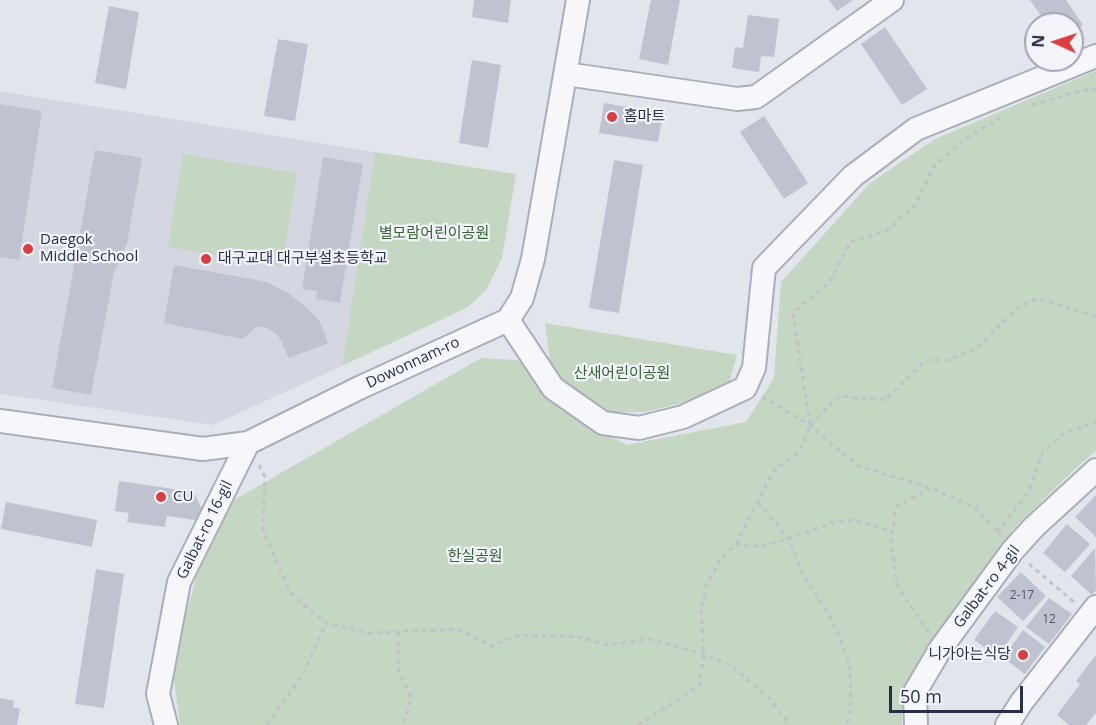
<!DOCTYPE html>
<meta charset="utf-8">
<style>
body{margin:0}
#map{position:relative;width:1096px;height:725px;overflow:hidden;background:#e2e5ec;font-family:"Open Sans",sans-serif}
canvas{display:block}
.north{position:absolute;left:1024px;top:12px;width:60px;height:60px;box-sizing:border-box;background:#f3f4f9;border:2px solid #a2a5b1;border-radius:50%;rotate:273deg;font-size:16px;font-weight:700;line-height:24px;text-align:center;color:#292f46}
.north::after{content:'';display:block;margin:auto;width:21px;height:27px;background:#d93f40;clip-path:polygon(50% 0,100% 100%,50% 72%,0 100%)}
.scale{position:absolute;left:889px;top:686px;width:134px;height:27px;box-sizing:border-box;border:3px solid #292f46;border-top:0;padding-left:8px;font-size:18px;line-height:21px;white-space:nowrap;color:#292f46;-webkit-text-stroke:4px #f3f4f9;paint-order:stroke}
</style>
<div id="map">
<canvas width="1096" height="725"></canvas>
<div class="north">N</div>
<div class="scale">50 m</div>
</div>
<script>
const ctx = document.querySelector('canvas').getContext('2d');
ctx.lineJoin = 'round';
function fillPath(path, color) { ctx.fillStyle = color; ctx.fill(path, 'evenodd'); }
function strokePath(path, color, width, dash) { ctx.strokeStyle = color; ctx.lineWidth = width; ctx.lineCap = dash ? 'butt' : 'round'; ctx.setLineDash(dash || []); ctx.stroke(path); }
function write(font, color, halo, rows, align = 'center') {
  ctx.font = font + ' "Open Sans","Noto Sans KR",sans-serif'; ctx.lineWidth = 4.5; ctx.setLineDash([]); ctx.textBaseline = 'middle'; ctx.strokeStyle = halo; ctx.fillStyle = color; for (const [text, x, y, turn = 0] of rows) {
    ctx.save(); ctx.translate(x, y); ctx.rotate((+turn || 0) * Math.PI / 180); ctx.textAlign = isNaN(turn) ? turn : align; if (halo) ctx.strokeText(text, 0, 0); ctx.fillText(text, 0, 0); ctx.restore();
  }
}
fillPath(new Path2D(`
 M0,91L375,152L342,366L213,425L0,394Z`), '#d4d7e1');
fillPath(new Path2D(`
 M1096,71V451L1077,467L1014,528L902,691V725H180L172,666L197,574L234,500L481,358L532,361L559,409L627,445L746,422L774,378L781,282L870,183L935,139Z
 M375,152L516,174L502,258L486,290L468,307L342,366Z
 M183,154L297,173L282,266L168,247Z
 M545,323L737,355L729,383L686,402L645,412H611L564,384L550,361Z`), '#c5d6c3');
fillPath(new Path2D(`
 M474,0H511L508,23L472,17Z
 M651,0H680L668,65L639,59Z
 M829,0H853L837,11Z
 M1030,0H1066L1083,25L1072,33V24H1047Z
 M109,6L139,12L126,89L95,83Z
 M748,15L779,19L774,57L761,56L759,72L732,68L735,47L743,48Z
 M885,27L927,89L902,105L861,44Z
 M278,39L308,44L295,121L264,116Z
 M472,60L501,65L488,148L459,143Z
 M604,103L663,113L658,142L599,133Z
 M0,104L42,111L19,260L0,257Z
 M764,116L808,183L784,199L740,132Z
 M95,150L142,158L127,244L114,272L91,395L52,388Z
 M323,157L363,164L340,303L316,299L317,291L302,289Z
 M614,160L643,165L619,313L589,308Z
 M174,265L267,282L288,293L305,306L319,320L328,343L289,358L278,335L265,327H256L243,339L164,323Z
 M119,481L194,492L202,510L195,520L167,516L165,527L127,522L129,513L115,511Z
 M1096,495V537L1075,517Z
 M6,502L97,520L92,547L1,529Z
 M1067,524L1090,544L1065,572L1043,553Z
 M1095,548L1096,590L1092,595L1071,576Z
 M96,569L124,574L104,708L75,704Z
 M1021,572L1046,596L1023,621L997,597Z
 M1049,598L1072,614L1049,644L1026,627Z
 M995,611L1018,627L998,657L974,640Z
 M1023,630L1045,647L1025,674L1003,658Z
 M1096,655V713L1086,725H1069L1057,715L1080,684L1076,681Z
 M0,698L14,701L13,707L20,709L17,725H0Z`), '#bfc3cf');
const minor = new Path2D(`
 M566,74L737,99L756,97L892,0
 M508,320L553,388L603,423L639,428L683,417L745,388L754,368L764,268L853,176L916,129L1096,56
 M0,421L203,449L248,443L359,388L508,320L522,298L533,259L578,0
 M166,725L158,694L179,582L248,443
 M916,725L915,692L941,648L1013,550L1034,527L1096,470
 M1007,725L1021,703L1096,607`);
strokePath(minor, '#aaaeba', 26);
strokePath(new Path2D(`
 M1032,105L1075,92L1096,89
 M762,397L810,425L858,466L930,488L975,507L1001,536
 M810,425L793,313L829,283L850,242L887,230L915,206L933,167L970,136L1001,118
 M259,465L265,477L263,531L291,594L326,623L366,633L458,629L491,646L522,635L579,637L606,645L648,639L704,654L732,666L771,700L790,725
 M758,502L789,539L803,574L832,620L850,665L851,709L846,725
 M997,532L1028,493L1043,452L1063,434L1096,422
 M736,544L773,471L800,451L810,425L839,396L885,400L926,360H948L976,348L1019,307L1038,298L1096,316
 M1029,564L1074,602
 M398,632V668L411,698L403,725
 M929,632L898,588L891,543L896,507L930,488
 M267,725L304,672L326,623
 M638,725L699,686L704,654L701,611L706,587L721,558L736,544L760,547L789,539L838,521L852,520L892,531`), '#c1c3cb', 3, [4.5, 4.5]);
strokePath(minor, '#f6f7fa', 22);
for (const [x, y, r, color] of [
 [612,117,6,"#d93f40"],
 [28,249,6,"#d93f40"],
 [206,259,6,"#d93f40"],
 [161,497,6,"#d93f40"],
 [1023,655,6,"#d93f40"]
]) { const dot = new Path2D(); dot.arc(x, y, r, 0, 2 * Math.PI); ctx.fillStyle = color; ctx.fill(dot); strokePath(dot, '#f3f4f9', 2); }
write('12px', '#4e5468', null, [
 ["2-17",1022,596],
 ["12",1049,620]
]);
write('15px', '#292f46', '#f3f4f9', [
 ["홈마트",624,117],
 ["Daegok",40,240],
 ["Middle School",40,257],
 ["대구교대 대구부설초등학교",218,259],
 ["CU",173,497],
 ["니가아는식당",1011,655,"right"]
], 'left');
write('15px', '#376235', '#f3f4f9', [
 ["별모람어린이공원",434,234],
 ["산새어린이공원",622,374],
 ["한실공원",475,557]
]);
write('15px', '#292f46', '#f3f4f9', [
 ["Dowonnam-ro",413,363,-25],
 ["Galbat-ro 16-gil",205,530,-64],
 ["Galbat-ro 4-gil",987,587,-53]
]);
</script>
